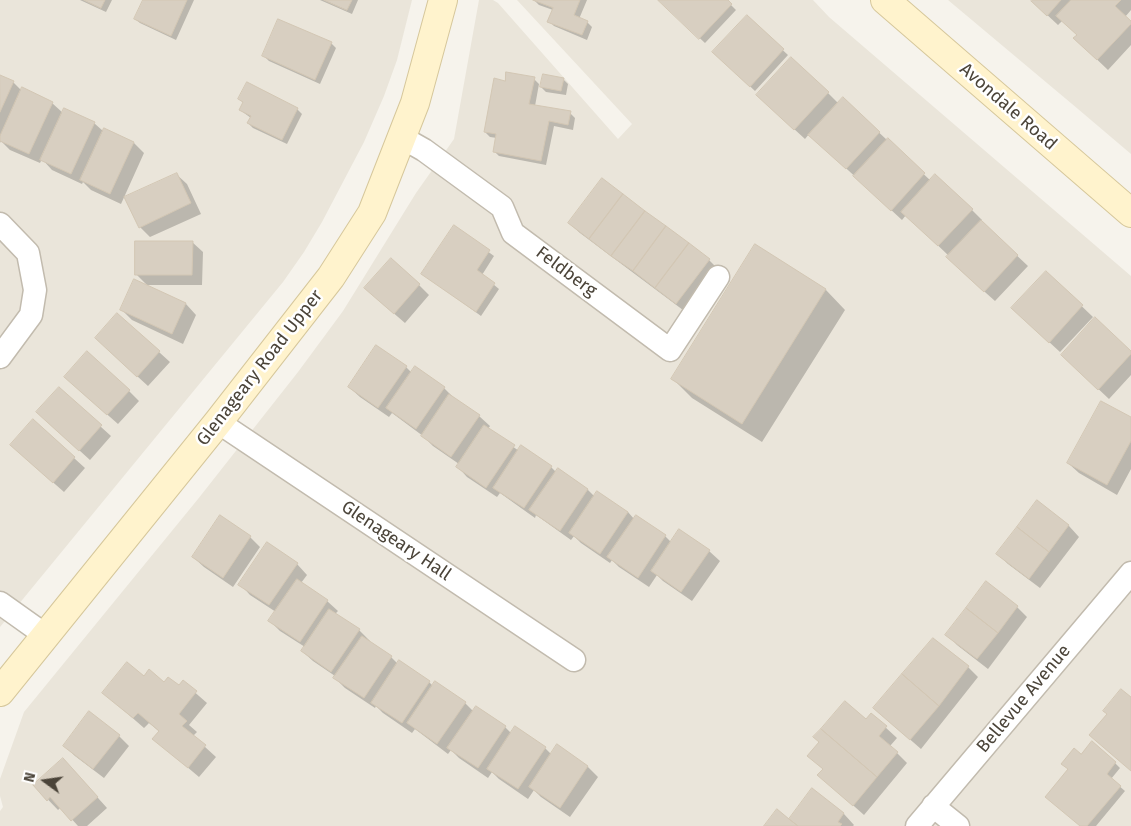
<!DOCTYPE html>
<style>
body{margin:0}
#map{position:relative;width:1131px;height:826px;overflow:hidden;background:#f6f3ec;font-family:"Fira Sans",sans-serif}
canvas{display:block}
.north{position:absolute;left:20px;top:756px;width:50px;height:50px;-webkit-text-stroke:4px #fff;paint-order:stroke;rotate:284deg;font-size:14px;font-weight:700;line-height:20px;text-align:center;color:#4b4439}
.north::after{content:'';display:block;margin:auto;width:18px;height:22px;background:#4b4439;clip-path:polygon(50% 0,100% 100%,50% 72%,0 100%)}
</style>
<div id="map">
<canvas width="1131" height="826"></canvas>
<div class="north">N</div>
</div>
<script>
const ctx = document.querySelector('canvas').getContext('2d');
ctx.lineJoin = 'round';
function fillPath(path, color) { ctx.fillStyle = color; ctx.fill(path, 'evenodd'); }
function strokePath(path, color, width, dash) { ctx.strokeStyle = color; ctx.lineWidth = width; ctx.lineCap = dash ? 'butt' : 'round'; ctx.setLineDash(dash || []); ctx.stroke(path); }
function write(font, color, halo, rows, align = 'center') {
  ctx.font = font + ' "Fira Sans",sans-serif'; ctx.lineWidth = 5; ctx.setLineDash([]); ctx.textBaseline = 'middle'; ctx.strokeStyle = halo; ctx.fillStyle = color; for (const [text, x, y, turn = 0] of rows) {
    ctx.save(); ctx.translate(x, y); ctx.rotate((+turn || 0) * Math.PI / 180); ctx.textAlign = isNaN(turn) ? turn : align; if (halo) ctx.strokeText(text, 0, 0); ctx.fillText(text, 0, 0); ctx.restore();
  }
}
fillPath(new Path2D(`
 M0,0H412L397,60L384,96L364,142L322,222L304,252L283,282L0,627Z
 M479,0H493L498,3L618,139L632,124L517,0H813L829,17L1131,276V826H0V811L3,807L0,796V779L24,712L198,499L298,372L343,311L416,193L454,139Z
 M948,0H1131V154L1078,109Z`), '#eae5da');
fillPath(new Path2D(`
 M80,0H112L106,12Z
 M144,0H194L176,40L140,23L135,19Z
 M320,0H358L352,14Z
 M534,0H587L579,19L587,22L592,27L587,40L554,26L549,21L553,10L539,5Z
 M659,0H726L736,10L705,43Z
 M1033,0H1131V10L1125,17L1131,23V45L1108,70L1085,48L1078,35L1063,20L1058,25L1043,11Z
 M747,17L788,55L755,91L714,52Z
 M331,43L336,48L320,84L269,61L264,56Z
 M0,76L13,82L22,91L52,103L63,113L94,123L103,131L104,129L134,143L144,153L121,204L91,190L83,182L82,184L52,170L42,159L40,163L10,150L1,141L0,143Z
 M534,79L539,84L535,106L570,113L575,118L573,130L554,126L546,165L499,156L494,151L497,138L490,137L485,132L506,82Z
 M563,79L568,84L566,95L546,92L541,87Z
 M828,93L838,103L843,99L931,181L972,210L982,220L981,222L1028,266L995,301L958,268L949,256L906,215L902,220L809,134L805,139L768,105Z
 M240,99L297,109L302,114L287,144L253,128L248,123L251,118L240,110L243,103Z
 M176,174L187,184L201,214L150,237L140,227Z
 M569,223L709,260L719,270L687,313L580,233Z
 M454,227L494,256L482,275L499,289L481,316L422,273Z
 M192,242L203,252L202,285H147L136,274Z
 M756,246L826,290L845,310L762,442L692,398L673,379Z
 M1046,272L1093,317L1060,352L1023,318Z
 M135,281L186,304L196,315L183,344L132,320L122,310Z
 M419,285L429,295L405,323L376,298Z
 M118,315L170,362L148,386L106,348Z
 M1131,352V375L1109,399L1073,365Z
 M406,367L412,373L415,368L444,388L455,399L479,416L490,426L488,429L519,451L551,467L556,472L587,489L595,497L628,512L634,519L636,516L665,536L672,543L709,551L720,561L692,601L663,581L657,575L649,587L619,567L612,560L610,563L581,543L574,536L571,540L536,515L535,518L500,493L497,497L467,477L457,466L459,464L433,446L423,436L392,413L389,417L360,397L349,387Z
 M76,387L129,391L139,401L118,424Z
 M59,389L111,436L90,460L48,422Z
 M1131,419V469L1117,495L1079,473L1068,463Z
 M33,421L85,468L64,492L22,455Z
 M1037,502L1069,526L1079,537L1040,588L1008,564L998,554Z
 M250,537L260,547L233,587L204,567L193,557Z
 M297,564L307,575L301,583L327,601L338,611L335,614L359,630L370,641L369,642L391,657L398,664L429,682L433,686L465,703L473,711L476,707L505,727L512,734L545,748L552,755L587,766L598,777L570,817L541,797L534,790L528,799L499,779L492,772L488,778L459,758L451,750L448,754L415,729L412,733L383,713L376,706L375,708L345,688L335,678V676L313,661L302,651L305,647L280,631L270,621L276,612L250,595L240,584Z
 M1017,607L1027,617L988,669L957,645L947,634Z
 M968,667L978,677L921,749L874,708Z
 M144,678L179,687L183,682L207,703L189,725L197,732L193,736L216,757L199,777L154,739L160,732L149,723L144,728L104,693Z
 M872,715L897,738L890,746L907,763L864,815L819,775L824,770L809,756L866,721Z
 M119,736L129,746L104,778L75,756L65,746Z
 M1081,755L1115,763L1120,768L1111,779L1125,791L1096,826H1080Z
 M73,770L107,808L87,826H78L61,807L58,810L34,785Z
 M813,790L844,814L854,825L853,826H766L789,821Z`), '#0003');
const building = new Path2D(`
 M84,0H105L101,8Z
 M143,0H187L171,36L134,19Z
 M324,0H352L347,10Z
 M533,0H580L574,15L588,21L582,35L547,22L553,8Z
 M658,0H728L732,4L699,39Z
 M1032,0H1061L1047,16L1031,1Z
 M1071,0H1121L1115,6L1131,21V24L1097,60L1073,38L1077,35L1056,16Z
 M747,15L784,49L750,87L712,52Z
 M278,19L332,42L315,80L262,56Z
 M791,57L829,92L794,130L756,95Z
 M506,72L535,77L529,104L571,111L568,125L549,121L541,161L493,152L496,134L484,132L494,78L505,81Z
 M543,74L564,78L561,91L540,87Z
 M0,75L14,81L0,112Z
 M247,82L298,108L282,140L247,123L251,116L239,110L243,102L238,99Z
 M22,87L53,102L29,154L0,141V136Z
 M843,97L880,132L846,169L808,135Z
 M64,108L95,122L71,174L40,160Z
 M104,128L134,142L110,194L80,180Z
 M888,138L925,173L891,211L853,176Z
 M177,173L191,203L139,228L124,197Z
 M935,174L973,209L938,246L901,212Z
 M602,178L623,194L589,239L568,223Z
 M623,194L645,211L611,256L589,239Z
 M645,211L666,226L633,271L611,256Z
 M981,220L1018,255L984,292L946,257Z
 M454,225L490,250L477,270L495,283L476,312L421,274Z
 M666,226L689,243L655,288L633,271Z
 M135,241H193L192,275H135Z
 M689,243L710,259L676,304L655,288Z
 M755,244L826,289L742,424L671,379Z
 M391,258L420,284L394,314L364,288Z
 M1046,271L1083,305L1049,343L1011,308Z
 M134,279L186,303L172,334L120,310Z
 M117,313L160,351L137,377L95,338Z
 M1095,317L1131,351V354L1098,390L1061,355Z
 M376,345L407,366L378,408L348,387Z
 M87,351L130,390L107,415L64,377Z
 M415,366L445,387L416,429L386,408Z
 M59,387L102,425L79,451L36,412Z
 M449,394L480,415L451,457L421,436Z
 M1101,401L1131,417V441L1107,485L1067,463Z
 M33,419L75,457L53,483L10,445Z
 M484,425L515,445L486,488L456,467Z
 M521,445L552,466L524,508L493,488Z
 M558,468L588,489L560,531L529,510Z
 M597,491L628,512L600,554L569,533Z
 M1037,500L1069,525L1049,552L1017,527Z
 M220,515L251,536L223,578L192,557Z
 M636,515L666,535L638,578L607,557Z
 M1017,527L1049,552L1029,579L996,554Z
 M679,529L710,550L681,592L651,571Z
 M267,542L298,563L269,605L238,585Z
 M297,579L328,600L300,642L268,621Z
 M986,581L1018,606L998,633L966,608Z
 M966,608L998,633L977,659L945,635Z
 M329,609L360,629L331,672L301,651Z
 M362,636L392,656L364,698L333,678Z
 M933,638L969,666L939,706L902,674Z
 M399,660L430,681L402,723L371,703Z
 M127,662L144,676L149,669L164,682L168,677L179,685L183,680L197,691L179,714L187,721L182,726L206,745L188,768L152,739L159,731L138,713L133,718L102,693Z
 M902,674L939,706L910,740L873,708Z
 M435,681L466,702L437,744L407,723Z
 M1121,689L1131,697V771L1089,735L1107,714L1103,711Z
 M845,701L866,719L871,713L887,726L879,736L898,752L877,777L821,729Z
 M476,706L506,726L478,768L447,748Z
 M89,711L120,735L93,769L63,746Z
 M515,726L546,747L518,789L487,769Z
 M821,729L877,777L853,806L817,775L823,769L807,756L819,742L813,737Z
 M1092,741L1116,762L1107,774L1121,786L1087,826H1080L1045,797L1068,769L1061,764L1074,748L1081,754Z
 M557,744L588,766L560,808L529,787Z
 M63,758L98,797L71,821L50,797L47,801L33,785Z
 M812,788L844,813L838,822L842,824L840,826H798L789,819Z
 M777,809L789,819L798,826H764Z`);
fillPath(building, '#d8cfc1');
strokePath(building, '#d3c7b4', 1);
const street = new Path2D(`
 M401,137L424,150L502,207L513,233L670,350L718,277
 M0,224L28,253L35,290L31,315L0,357
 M218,422L574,660
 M0,603L45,635
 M933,806L958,826
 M917,826L1131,573`);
const secondary = new Path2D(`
 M885,0L1131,213
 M0,692L218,422L331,277L372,213L415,103L443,0`);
strokePath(street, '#c2bbae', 25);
strokePath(secondary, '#d6c79b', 30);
strokePath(street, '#fff', 22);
strokePath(secondary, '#fff3cd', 28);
write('18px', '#4b4439', '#fff', [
 ["Avondale Road",1008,107,41],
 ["Feldberg",566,272,37],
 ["Glenageary Road Upper",260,368,-52],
 ["Glenageary Hall",396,541,34],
 ["Bellevue Avenue",1024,699,-50]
]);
</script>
